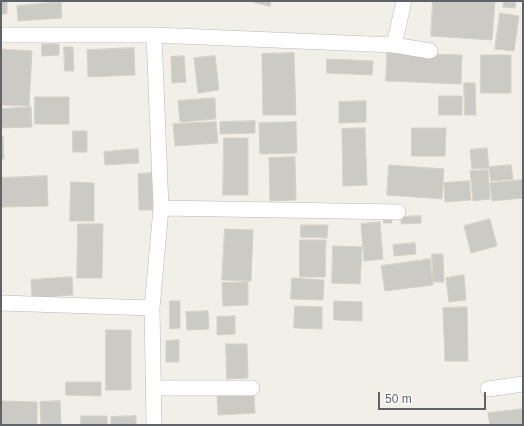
<!DOCTYPE html>
<style>
body{margin:0}
#map{position:relative;width:524px;height:426px;overflow:hidden;background:#f1efe8;font-family:Helvetica,sans-serif}
canvas{display:block}
.frame{position:absolute;inset:0;border:2px solid #5f6368;pointer-events:none}
.scale{position:absolute;left:378px;top:392px;width:108px;height:18px;box-sizing:border-box;border:2px solid #5f6368;border-top:0;padding-left:5px;font-size:12px;line-height:14px;white-space:nowrap;color:#5f6368;-webkit-text-stroke:3px #fff;paint-order:stroke}
</style>
<div id="map">
<canvas width="524" height="426"></canvas>
<div class="frame"></div>
<div class="scale">50 m</div>
</div>
<script>
const ctx = document.querySelector('canvas').getContext('2d');
ctx.lineJoin = 'round';
function fillPath(path, color) { ctx.fillStyle = color; ctx.fill(path, 'evenodd'); }
function strokePath(path, color, width, dash) { ctx.strokeStyle = color; ctx.lineWidth = width; ctx.lineCap = dash ? 'butt' : 'round'; ctx.setLineDash(dash || []); ctx.stroke(path); }
const building = new Path2D(`
 M1,1H7V14H1Z
 M249,1H271L270,6Z
 M433,1H495L492,40L431,36Z
 M504,1H516L515,8L503,7Z
 M61,2L62,18L18,21L17,6Z
 M500,13L519,16L514,51L495,49Z
 M42,44H59V55L42,56Z
 M64,47H73L74,71H65Z
 M134,48L135,75L88,77L87,50Z
 M1,49L32,51L29,106L1,105Z
 M294,53L296,115H263L262,54Z
 M387,53L462,55L461,84L386,81Z
 M481,55H511V93H481Z
 M184,56L186,82L172,83L171,57Z
 M215,56L219,90L198,93L194,58Z
 M327,59L373,61L372,75L327,73Z
 M464,83H475L476,115H465Z
 M439,96H462V115H439Z
 M35,97H69V124H35Z
 M215,98L216,119L180,122L178,101Z
 M366,101V122L339,123V102Z
 M31,107L32,127L1,128V109Z
 M255,121V133L220,134V122Z
 M216,122L218,143L175,146L173,124Z
 M296,122L297,153L260,154L259,123Z
 M365,128L367,185L343,186L342,129Z
 M412,128H446L445,156H412Z
 M73,131H87V152H73Z
 M1,136H3L4,159H1Z
 M224,138H248V195H223Z
 M487,148L489,168L472,169L470,150Z
 M138,149L139,163L105,165L104,152Z
 M295,157L296,200L270,201L269,158Z
 M389,165L444,169L442,199L387,195Z
 M511,165L513,179L491,181L489,167Z
 M488,170L490,199L473,201L470,171Z
 M152,173L153,210H139L138,174Z
 M47,176L48,206L1,207V178Z
 M523,180V198L492,201L490,183Z
 M469,181L471,200L445,202L444,183Z
 M71,182L94,183V221H70Z
 M421,216V223L401,224V217Z
 M384,217H391L392,223H384Z
 M490,219L497,246L471,253L464,226Z
 M380,222L383,259L364,261L361,224Z
 M78,224H103L102,278H77Z
 M301,225H328L327,238L301,237Z
 M225,229L253,230L251,281L222,280Z
 M300,240H326L325,277H300Z
 M415,243L416,254L394,256L393,245Z
 M333,246L362,247L360,284L332,283Z
 M432,254H443L444,282H433Z
 M430,259L433,285L385,291L381,266Z
 M464,275L466,300L449,302L446,278Z
 M72,277L73,295L32,298L31,280Z
 M292,278L324,280L323,300L291,299Z
 M248,282V305L223,306L222,283Z
 M170,301H180V328L170,329Z
 M334,301L362,302V321L334,320Z
 M295,306L322,307V329L294,328Z
 M467,307L468,361H445L443,308Z
 M208,311L209,329L187,330L186,312Z
 M235,316V334L217,335V317Z
 M106,330H131V390H106Z
 M179,340V362H166V341Z
 M226,344H247L248,378L227,379Z
 M66,382H101V396L66,395Z
 M254,394L255,413L218,415L217,396Z
 M1,401L37,402V425H1Z
 M60,401L61,425H41L40,402Z
 M523,409V425H490L488,413Z
 M81,416H107V425H81Z
 M136,416V425H111V417Z`);
fillPath(building, '#cccac5');
strokePath(building, '#d6d1c6', 1);
const minor = new Path2D(`
 M404,1L394,45L430,51
 M1,35H154L394,45
 M161,208L398,212
 M1,303L152,308
 M154,388H252
 M488,389L523,384
 M154,425L152,308L161,208L154,35`);
strokePath(minor, '#b5b8bc', 16);
strokePath(minor, '#fff', 15);
</script>
